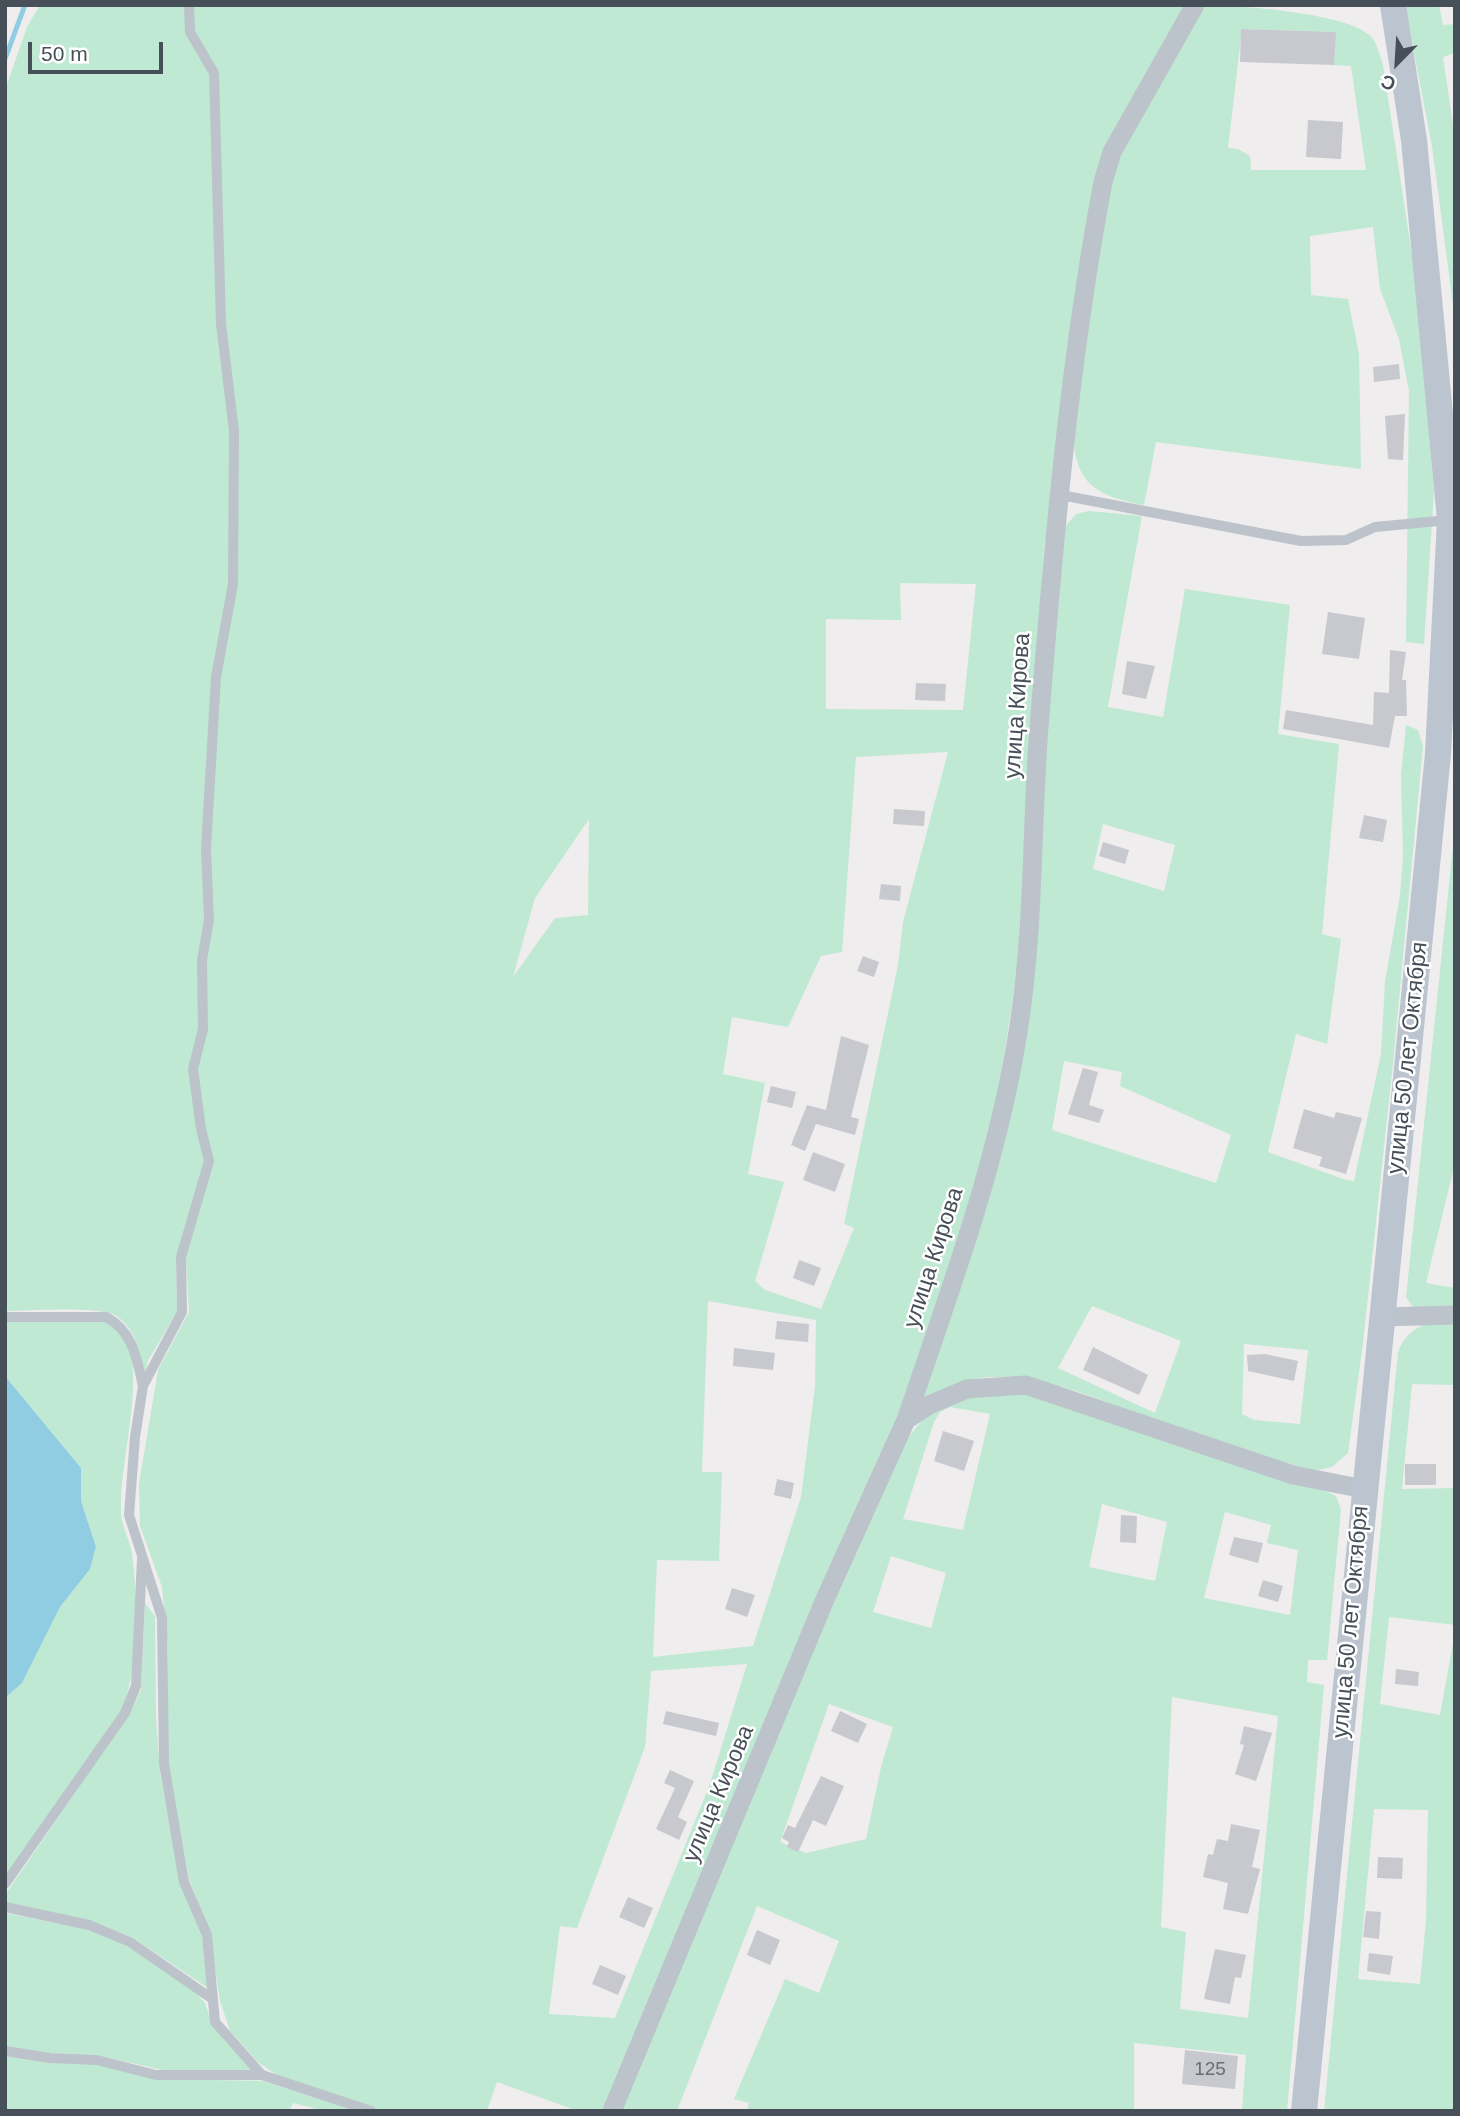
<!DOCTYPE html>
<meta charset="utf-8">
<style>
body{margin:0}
#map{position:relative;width:1460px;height:2116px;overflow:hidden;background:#efeded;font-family:Arial,sans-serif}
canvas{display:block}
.frame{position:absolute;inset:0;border:7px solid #474f58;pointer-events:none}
.north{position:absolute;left:1362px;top:28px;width:70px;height:70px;-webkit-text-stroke:5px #fff;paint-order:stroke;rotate:204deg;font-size:19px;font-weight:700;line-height:28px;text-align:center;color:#474f58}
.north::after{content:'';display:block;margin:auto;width:24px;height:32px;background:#474f58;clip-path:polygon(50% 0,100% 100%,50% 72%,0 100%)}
.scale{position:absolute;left:28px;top:42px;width:135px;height:32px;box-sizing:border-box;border:4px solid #474f58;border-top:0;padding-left:9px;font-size:21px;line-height:24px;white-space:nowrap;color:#474f58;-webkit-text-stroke:5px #fff;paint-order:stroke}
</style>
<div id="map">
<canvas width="1460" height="2116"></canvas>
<div class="frame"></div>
<div class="north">С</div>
<div class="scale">50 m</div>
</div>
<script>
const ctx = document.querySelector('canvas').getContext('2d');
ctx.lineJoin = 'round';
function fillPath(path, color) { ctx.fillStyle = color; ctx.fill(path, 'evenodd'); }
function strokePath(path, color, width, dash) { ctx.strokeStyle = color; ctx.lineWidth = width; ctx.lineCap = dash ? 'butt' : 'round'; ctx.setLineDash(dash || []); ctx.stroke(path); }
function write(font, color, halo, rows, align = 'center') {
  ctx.font = font + ' Arial,sans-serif'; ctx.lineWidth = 5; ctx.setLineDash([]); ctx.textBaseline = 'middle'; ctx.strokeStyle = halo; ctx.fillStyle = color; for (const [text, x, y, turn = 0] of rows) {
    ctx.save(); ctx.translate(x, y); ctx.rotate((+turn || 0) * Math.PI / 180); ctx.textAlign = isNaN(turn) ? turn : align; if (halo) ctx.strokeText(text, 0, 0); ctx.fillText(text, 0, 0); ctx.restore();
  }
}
fillPath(new Path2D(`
 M40,5H1189L1116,130L1044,548L1020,951L1001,1075L978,1183L908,1399L604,2111H578L497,2082L487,2111H382L278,2076L258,2062L230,2031L220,2001L209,1929L189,1879L167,1760L168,1649L162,1587L140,1526L139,1484L158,1370L189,1312L186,1257L176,1268L177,1311L148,1361L145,1374C140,1353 136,1331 118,1317C103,1305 27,1311 5,1311V90L27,27ZM900,583L976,584L963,710L826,709V619L901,620ZM948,752L903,922L898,965L844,1224L854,1228L821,1309L765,1290L755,1281L784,1182L748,1174L765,1083L723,1074L732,1017L788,1027L821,956L842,952L856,757ZM589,819L588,915L555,918L513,977L535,898ZM708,1301L816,1320L815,1386L801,1497L753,1646L653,1657L657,1560L719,1561L722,1472H702ZM747,1664L710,1784L615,2018L549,2014L560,1926L577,1928L645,1747L651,1671Z
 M1199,5C1233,5 1354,12 1373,39C1378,46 1380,57 1383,65L1416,282L1434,491L1424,644L1406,642L1409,391L1399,339L1380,289L1373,227L1310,236L1311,295L1348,299L1359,354L1361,469L1156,442L1144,505C1093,496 1073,481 1073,427L1100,222L1118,155ZM1242,29L1335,32L1334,65L1351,66L1366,170H1251L1250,156L1238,149L1228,148Z
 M1405,5H1439L1443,25L1455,24V53L1443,57L1455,138V320L1432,146Z
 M1089,511L1142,516L1108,707L1163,717L1185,589L1290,605L1278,734L1339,744L1322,934L1341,939L1327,1044L1296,1034L1268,1152L1346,1180L1354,1181L1381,1054L1385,982L1400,895L1403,857L1401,775L1406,725L1418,730L1423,746L1393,1063L1363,1343L1348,1453L1332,1467L1314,1471C1279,1461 1242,1452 1206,1441C1137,1418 1067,1376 993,1377C965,1377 943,1396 916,1399L997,1158L1044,769L1062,530L1076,514ZM1103,824L1175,845L1164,891L1093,869ZM1064,1061L1122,1072L1120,1086L1231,1135L1216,1183L1052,1130ZM1092,1306L1181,1341L1155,1413L1058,1368ZM1244,1344L1308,1350L1300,1424L1254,1420L1242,1414Z
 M1455,827V1163L1426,1283L1455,1288V1310L1413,1307L1406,1297Z
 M104,1320C118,1328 131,1341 132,1357C138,1409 120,1461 121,1512C121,1526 130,1540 132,1554C138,1602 139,1662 123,1708L5,1879V1698L22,1683L60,1607L90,1569L96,1547L81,1501V1468L5,1376V1321Z
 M1455,1320V1385L1412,1384L1402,1489L1455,1488V1625L1389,1617L1380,1704L1440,1715L1455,1632V2111H1324L1398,1352C1408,1326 1428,1321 1455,1320ZM1374,1809L1428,1810L1426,1920L1420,1984L1358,1979Z
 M1027,1390L1318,1487L1336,1496L1341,1509L1327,1660H1308L1307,1682L1324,1685L1287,2111H1242L1246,2055L1134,2043V2111H747L749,2103L734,2099L785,1979L819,1993L839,1941L757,1906L677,2111H619L898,1450L924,1418L955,1396ZM950,1407L990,1414L963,1530L903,1519L934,1422L940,1412ZM1102,1504L1167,1522L1155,1581L1089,1567ZM1225,1512L1271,1525L1267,1543L1298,1550L1290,1615L1204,1598ZM891,1556L946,1573L931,1628L873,1612ZM1172,1697L1278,1716L1248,2018L1180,2009L1186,1932L1161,1927ZM829,1704L893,1727L881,1767L866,1839L806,1853L780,1842Z
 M145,1603L155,1616L156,1718L160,1773L180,1883L202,1935L208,1988L130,1936L83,1920L5,1904V1895L131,1711L141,1690Z
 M5,1913L91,1930L127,1946L191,1987L205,2003L211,2021L254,2071L162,2070L96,2055L45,2053L5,2047Z
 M5,2055L98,2063L158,2079L263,2081L357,2111H325L293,2103L289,2111H5Z`), '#bfe9d2');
fillPath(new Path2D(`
 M5,1376L81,1468V1501L96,1547L90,1569L60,1607L22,1683L5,1698Z`), '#90cce2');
strokePath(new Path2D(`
 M5,59L25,5`), '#90cce2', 5);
fillPath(new Path2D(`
 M1241,29L1336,32L1334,65L1240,62Z
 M1308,120L1343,122L1341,159L1306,157Z
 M1399,364L1400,379L1374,382L1373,367Z
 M1405,414L1403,460L1388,459L1385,416Z
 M1328,612L1365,618L1359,659L1322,654Z
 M1390,650L1406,652L1402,680H1406L1407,716H1395L1389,748L1283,729L1286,710L1373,725L1374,692L1389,693Z
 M1127,661L1155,666L1146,699L1122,694Z
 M916,683L946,684L945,701L915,700Z
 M894,809L925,811L924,826L893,824Z
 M1364,815L1387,820L1383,842L1359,838Z
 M1103,842L1129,850L1125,864L1099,856Z
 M881,884L901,886L900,901L879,899Z
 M863,956L879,962L874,977L857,971Z
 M841,1036L869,1045L851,1117L859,1119L855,1135L816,1124L805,1151L791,1145L807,1105L826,1110Z
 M1083,1068L1098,1072L1089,1105L1104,1110L1099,1123L1068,1114Z
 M771,1086L796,1092L792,1108L767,1102Z
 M1304,1109L1334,1118L1336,1112L1362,1118L1346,1174L1319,1166L1322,1157L1293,1148Z
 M813,1152L845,1164L835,1192L803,1180Z
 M799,1260L821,1268L814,1286L793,1278Z
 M777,1321L809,1324L808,1342L775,1339Z
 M1093,1347L1148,1375L1139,1395L1083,1370Z
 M734,1348L775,1353L773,1370L733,1366Z
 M1265,1354L1298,1361L1294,1381L1248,1371L1247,1355Z
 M943,1431L974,1441L964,1471L934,1461Z
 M1405,1464H1436V1485H1405Z
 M777,1479L794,1483L791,1499L774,1495Z
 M1121,1515L1137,1516L1136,1543L1120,1542Z
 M1234,1537L1263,1543L1258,1563L1229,1555Z
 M1263,1580L1283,1586L1278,1602L1258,1596Z
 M732,1588L755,1595L747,1617L725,1609Z
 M1396,1669L1419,1672L1418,1686L1395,1684Z
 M666,1711L719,1723L716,1736L663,1724Z
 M840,1711L867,1724L858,1743L831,1731Z
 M1244,1726L1272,1733L1256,1781L1235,1774L1244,1745L1240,1744Z
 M670,1770L694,1781L678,1817L687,1822L679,1840L656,1829L675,1788L664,1783Z
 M821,1776L844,1786L826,1826L813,1820L798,1852L787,1847L789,1842L782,1838L788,1825L795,1828Z
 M1231,1824L1260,1830L1252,1867L1260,1869L1248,1914L1223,1909L1228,1883L1203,1877L1208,1854L1213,1855L1217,1839L1228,1841Z
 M1378,1857L1403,1858L1402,1879L1377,1878Z
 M628,1897L653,1908L644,1928L619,1917Z
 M1366,1911L1381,1912L1379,1939L1363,1937Z
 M757,1930L780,1940L770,1965L747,1955Z
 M1215,1949L1246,1955L1241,1978L1235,1977L1230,2004L1204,1999Z
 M1369,1953L1393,1956L1390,1975L1367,1971Z
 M600,1965L626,1976L618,1995L592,1984Z
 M1185,2050L1238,2056L1235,2089L1182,2084Z`), '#c7c9cf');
strokePath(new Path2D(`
 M189,5L190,32L214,73L221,324L234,431L233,584L216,677L206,849L209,920L202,960L203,1029L193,1069L201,1129L209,1161L181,1257L182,1312L143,1386L135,1437L129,1515L162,1618L164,1764L184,1882L207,1935L215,2022L262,2075L371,2111
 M1061,495L1301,541L1346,540L1375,527L1449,520
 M5,1317H106C133,1331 137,1359 143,1386
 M5,1884L125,1713L136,1686L142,1559
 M5,1907L89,1925L130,1942L211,1998
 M5,2051L50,2058L97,2060L156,2075H262`), '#bcc3cb', 10);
strokePath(new Path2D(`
 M1382,1317L1455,1315
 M906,1420C950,1290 999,1160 1019,1025C1035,922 1031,818 1040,715C1054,537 1070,357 1103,182L1112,152L1195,5
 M612,2111L826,1597L906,1420L929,1405L967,1389L1026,1385L1293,1475L1364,1489`), '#bcc3cb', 19);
strokePath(new Path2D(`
 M1304,2111L1438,754L1450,520L1414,140L1393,5`), '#bcc4cf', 26);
write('19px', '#676e76', null, [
 ["125",1210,2070]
]);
write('23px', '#474f58', '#fff', [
 ["улица Кирова",1018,706,-86],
 ["улица 50 лет Октября",1408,1058,-84],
 ["улица Кирова",934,1258,-72],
 ["улица 50 лет Октября",1351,1622,-85],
 ["улица Кирова",719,1794,-67]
]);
</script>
